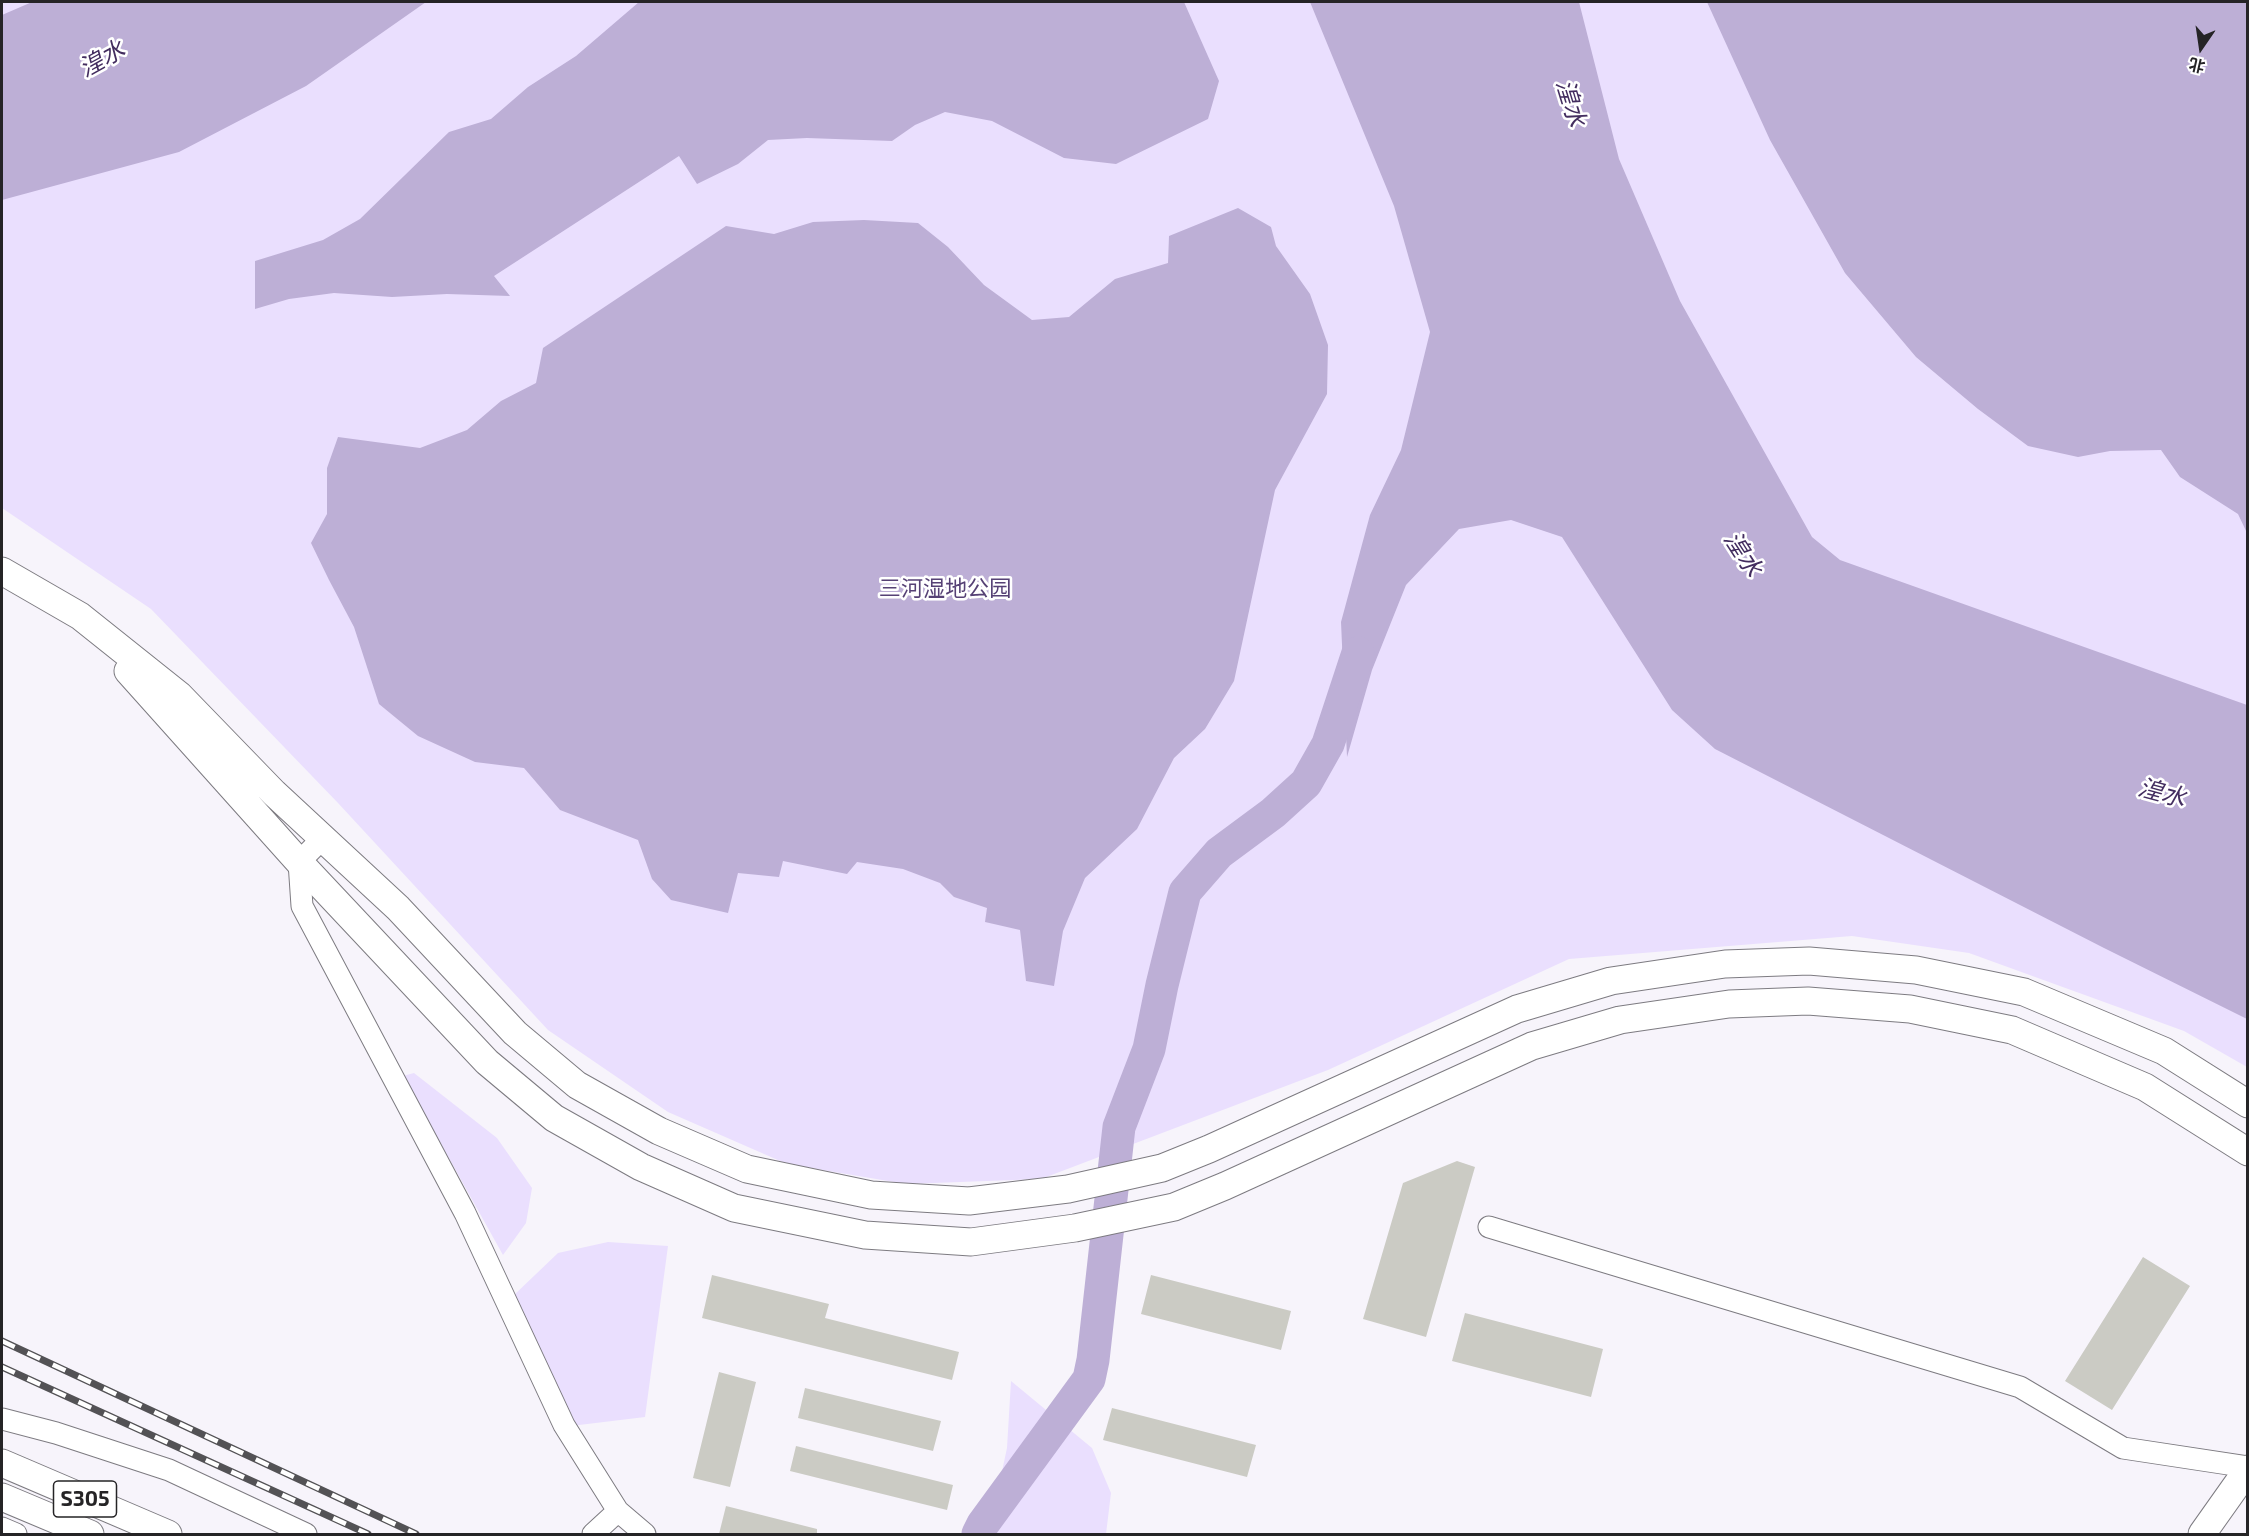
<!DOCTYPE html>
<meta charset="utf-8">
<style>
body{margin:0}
#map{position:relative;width:2249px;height:1536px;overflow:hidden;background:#f7f4fb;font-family:"Exo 2","Noto Sans SC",sans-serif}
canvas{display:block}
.frame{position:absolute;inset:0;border:3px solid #252426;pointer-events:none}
.north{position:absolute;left:2171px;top:18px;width:60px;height:60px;-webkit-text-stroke:4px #fff;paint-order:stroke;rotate:193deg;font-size:16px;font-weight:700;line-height:24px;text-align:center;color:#252426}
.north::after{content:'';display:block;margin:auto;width:21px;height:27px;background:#252426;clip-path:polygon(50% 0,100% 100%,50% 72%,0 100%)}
</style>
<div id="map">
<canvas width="2249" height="1536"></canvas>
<div class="frame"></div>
<div class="north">北</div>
</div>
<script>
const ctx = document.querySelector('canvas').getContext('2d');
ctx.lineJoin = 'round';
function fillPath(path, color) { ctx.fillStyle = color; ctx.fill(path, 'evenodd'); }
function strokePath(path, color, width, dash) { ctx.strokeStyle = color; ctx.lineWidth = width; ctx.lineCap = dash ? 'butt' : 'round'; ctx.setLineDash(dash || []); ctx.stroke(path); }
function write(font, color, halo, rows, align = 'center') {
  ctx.font = font + ' "Exo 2","Noto Sans SC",sans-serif'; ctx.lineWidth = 5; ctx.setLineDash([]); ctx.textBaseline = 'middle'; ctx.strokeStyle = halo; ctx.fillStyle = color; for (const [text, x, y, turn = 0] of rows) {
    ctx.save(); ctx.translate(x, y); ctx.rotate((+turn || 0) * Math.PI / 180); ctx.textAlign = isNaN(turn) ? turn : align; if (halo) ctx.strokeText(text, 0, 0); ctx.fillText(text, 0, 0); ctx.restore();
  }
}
fillPath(new Path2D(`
 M2,2H2247V1067L2184,1031L1969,953L1852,936L1569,959L1328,1070L1041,1179L906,1184L787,1164L668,1112L548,1030L338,803L151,609L2,508Z
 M414,1073L497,1138L532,1188L526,1223L503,1255L403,1076Z
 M608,1242L668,1246L645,1417L571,1426L513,1296L558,1253Z
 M1011,1381L1092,1448L1111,1493L1106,1534H977L992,1518L1007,1448Z`), '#eadffe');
fillPath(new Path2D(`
 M32,2H426L306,86L179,152L2,200V15Z
 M639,2H1184L1219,81L1208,119L1116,164L1064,158L992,121L945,112L915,125L892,141L807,138L768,140L738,164L697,184L679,156L494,276L510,296L447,294L392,297L334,293L289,299L255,309V261L323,240L360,219L449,132L491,119L528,87L576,56Z
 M1310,2H1579L1619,159L1680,301L1812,537L1840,560L2247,705V1019L2104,948L1715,749L1672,710L1562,537L1511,520L1459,529L1406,585L1372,670L1347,757L1341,622L1370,515L1401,450L1430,332L1394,206Z
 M1707,2H2247V533L2238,514L2180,477L2161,450L2110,451L2078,457L2028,446L1978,409L1916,357L1845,273L1770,140Z
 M1238,208L1271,227L1276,246L1310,294L1328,345L1327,394L1275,490L1234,681L1205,729L1174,758L1137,829L1085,878L1063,931L1054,986L1026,981L1020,930L985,922L987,908L954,897L940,883L903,869L857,862L847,874L783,861L779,877L738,873L728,913L671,900L652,879L638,840L560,810L524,768L475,762L418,736L379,704L354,627L329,580L311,543L327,514V468L338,437L420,448L467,430L501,401L536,383L543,348L726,226L774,234L813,222L864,220L918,223L948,247L984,285L1032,320L1069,317L1115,279L1168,263L1169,236Z`), '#bdafd6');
strokePath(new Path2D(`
 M978,1534L983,1524L1089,1379L1093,1360L1119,1127L1149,1049L1162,985L1185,892L1219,853L1273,813L1306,783L1328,744L1358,653`), '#bdafd6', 33);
fillPath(new Path2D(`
 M1457,1161L1475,1167L1426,1337L1363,1319L1403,1183Z
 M2143,1257L2190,1286L2112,1410L2065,1381Z
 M712,1275L829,1304L825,1318L959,1352L952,1380L702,1318Z
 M1151,1275L1291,1311L1281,1350L1141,1314Z
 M1465,1313L1603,1349L1591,1397L1452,1361Z
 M719,1372L756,1382L730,1487L693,1478Z
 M805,1388L941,1421L933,1451L798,1418Z
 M1112,1408L1256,1445L1247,1477L1103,1440Z
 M796,1446L953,1485L947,1510L790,1471Z
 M726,1506L817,1529V1534H719Z`), '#cbcbc4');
const minor = new Path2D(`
 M323,838L299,862L302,906L465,1213L564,1425L618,1511L645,1534
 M1489,1227L2020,1387L2123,1448L2248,1467
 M2,1419L56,1433L169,1470L306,1534
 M2,1528L16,1534
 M593,1534L618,1511`);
const major = new Path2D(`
 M2,571L80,616L179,695L274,793L398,908L515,1033L577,1085L659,1131L747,1169L871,1195L969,1201L1068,1189L1162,1168L1209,1149L1517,1009L1611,981L1725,964L1809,961L1916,970L2024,992L2164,1051L2248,1104
 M128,671L299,862L487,1062L554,1118L641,1167L734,1208L865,1235L971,1242L1075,1228L1174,1207L1225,1186L1532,1046L1620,1020L1729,1004L1808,1001L1910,1009L2012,1030L2145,1087L2248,1152
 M2,1463L168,1534
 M2,1497L90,1534
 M2202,1534L2248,1469`);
strokePath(minor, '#7d7b81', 23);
strokePath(major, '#7d7b81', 29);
strokePath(minor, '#fff', 21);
strokePath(major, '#fff', 27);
const rail = new Path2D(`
 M2,1341L416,1534
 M2,1367L368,1534`);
strokePath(rail, '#535255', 7);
strokePath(rail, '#fff', 4.5, [14]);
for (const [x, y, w] of [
 [85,1499,63]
]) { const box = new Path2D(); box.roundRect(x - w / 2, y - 18, w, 36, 4.5); ctx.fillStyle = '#fff'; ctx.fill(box); strokePath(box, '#252426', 1.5); }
write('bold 21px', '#252426', null, [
 ["S305",85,1499]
]);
write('22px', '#564175', '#fff', [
 ["三河湿地公园",945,589]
]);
write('italic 24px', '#432d5f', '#fff', [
 ["湟水",102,59,-29],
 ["湟水",1571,103,73],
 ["湟水",1743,554,57],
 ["湟水",2162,793,15]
]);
</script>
